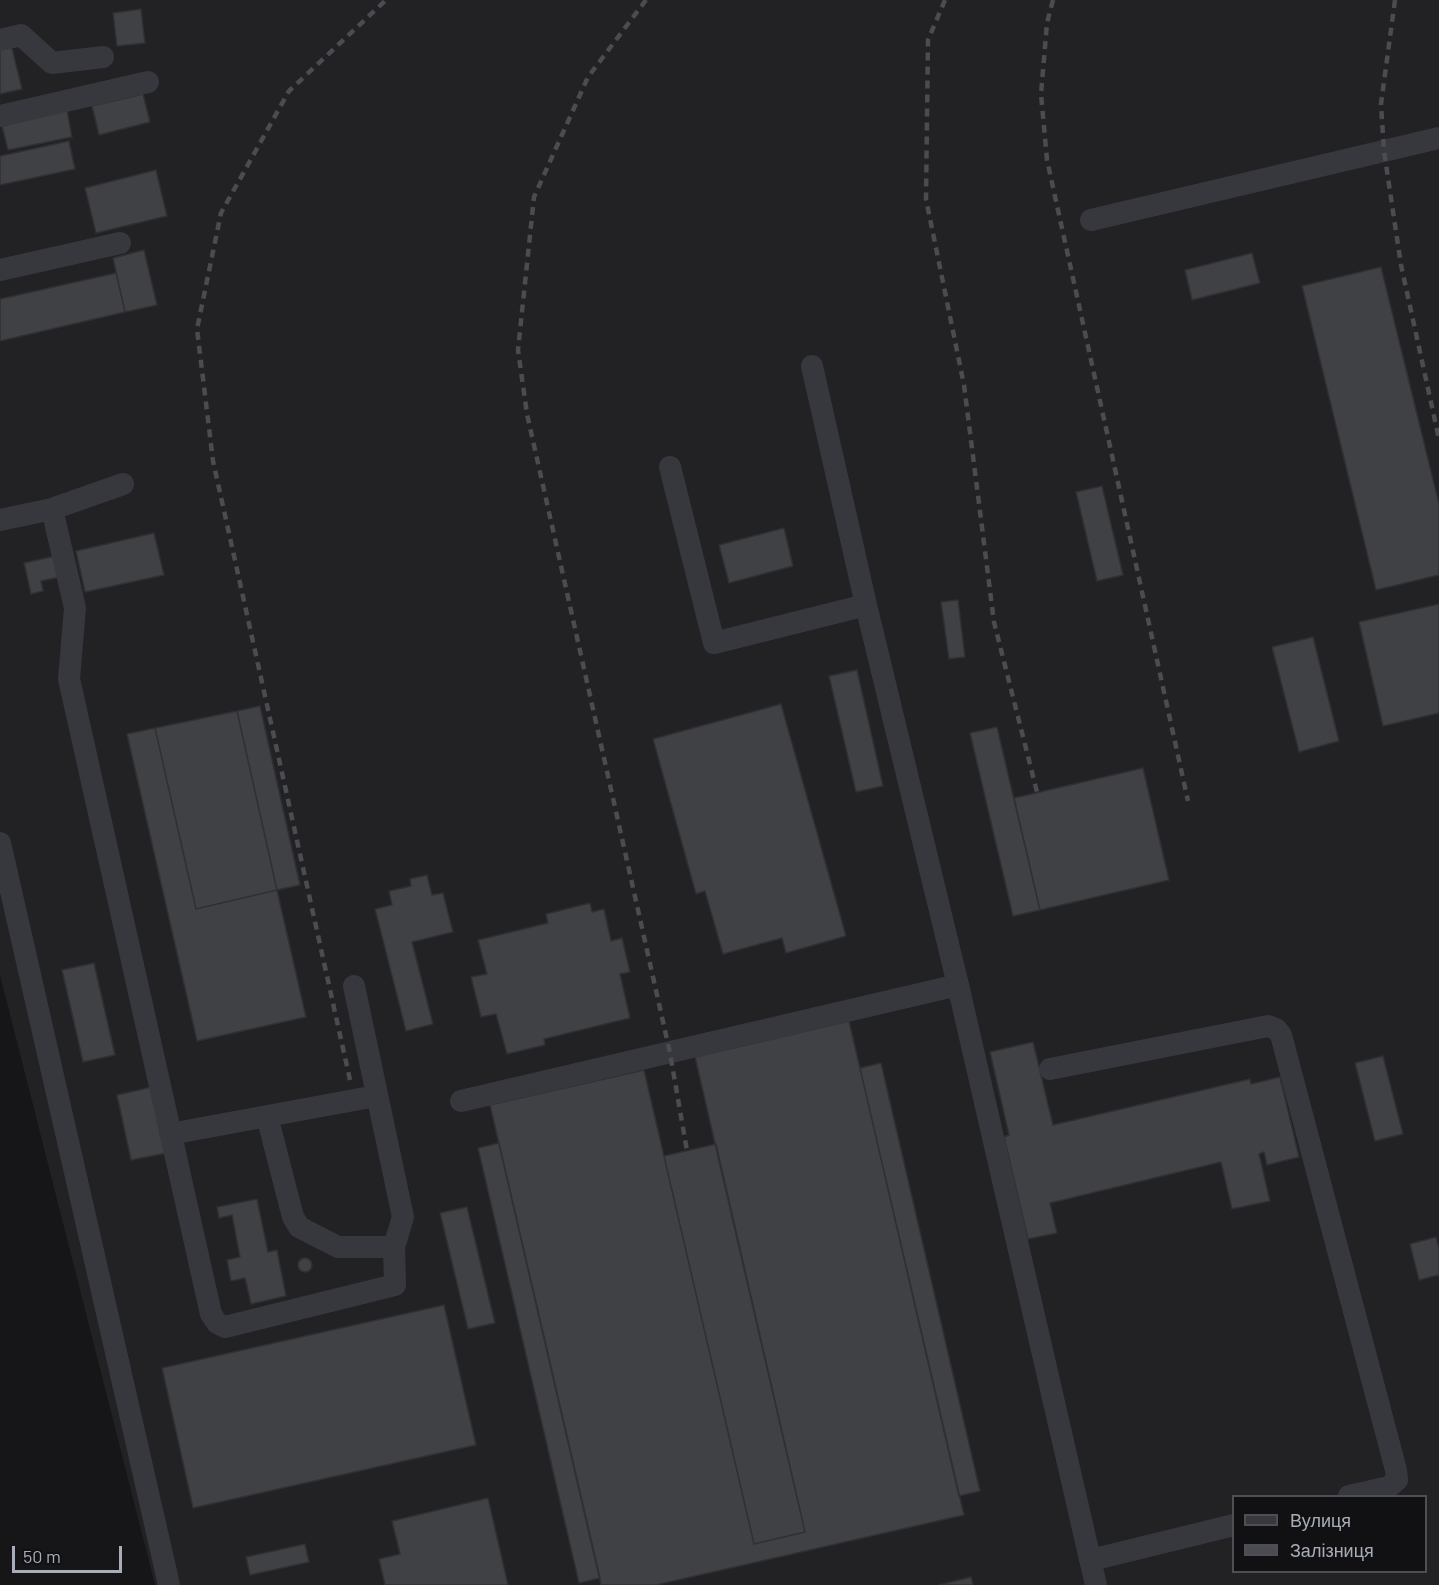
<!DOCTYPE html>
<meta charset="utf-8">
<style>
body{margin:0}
#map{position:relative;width:1439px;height:1585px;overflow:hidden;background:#161618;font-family:Barlow,sans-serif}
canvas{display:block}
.legend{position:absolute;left:1232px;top:1495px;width:195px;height:78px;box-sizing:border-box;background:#111113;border:2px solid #4d4f55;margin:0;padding:8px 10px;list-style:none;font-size:18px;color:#a8adb8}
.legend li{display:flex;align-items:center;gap:12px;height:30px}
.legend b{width:30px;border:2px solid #4d4f55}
.scale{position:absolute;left:12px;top:1546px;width:110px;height:27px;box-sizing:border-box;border:3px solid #a8adb8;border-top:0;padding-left:8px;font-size:18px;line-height:21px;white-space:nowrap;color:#a8adb8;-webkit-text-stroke:4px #111113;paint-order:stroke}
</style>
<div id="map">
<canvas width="1439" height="1585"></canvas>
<ul class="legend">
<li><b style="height:8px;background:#37383d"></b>Вулиця</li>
<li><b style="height:8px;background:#4a4c52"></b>Залізниця</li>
</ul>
<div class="scale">50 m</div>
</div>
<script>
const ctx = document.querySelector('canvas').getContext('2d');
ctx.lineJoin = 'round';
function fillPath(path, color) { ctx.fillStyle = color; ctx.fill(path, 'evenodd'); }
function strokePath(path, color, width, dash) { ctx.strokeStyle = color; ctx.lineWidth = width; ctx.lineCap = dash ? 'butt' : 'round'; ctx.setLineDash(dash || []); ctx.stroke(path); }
fillPath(new Path2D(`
 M0,0H1439V1585H155L0,975ZM1234,1496H1426V1572H1234Z`), '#222225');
const building = new Path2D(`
 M141,9L145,43L117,46L113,13Z
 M11,44L22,89L0,94V46Z
 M143,94L150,122L99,135L92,106Z
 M67,110L72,137L8,150L2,126Z
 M69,141L75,169L0,185V156Z
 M156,170L167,216L96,233L85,188Z
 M144,250L157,305L125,312L113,258Z
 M1252,253L1260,283L1192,300L1185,270Z
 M1381,267L1439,504V575L1376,590L1302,286Z
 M116,273L125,312L0,341V299Z
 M1102,486L1123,575L1097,581L1076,492Z
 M784,528L793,566L729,583L719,545Z
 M154,533L164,575L85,592L76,551Z
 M55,556L60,577L41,581L43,591L31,594L24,563Z
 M958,600L965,657L949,659L941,602Z
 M1439,604V713L1383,726L1359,622Z
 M1313,637L1339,741L1299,752L1272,647Z
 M857,670L883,786L856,792L829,676Z
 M781,704L846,936L786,953L782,938L723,954L705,891L696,894L653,739Z
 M260,706L300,885L277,890L237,711Z
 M237,711L277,890L196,909L155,728Z
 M997,727L1040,910L1013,916L970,733Z
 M155,728L196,909L277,890L306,1017L197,1041L127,734Z
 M1143,768L1169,880L1040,910L1014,798Z
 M427,875L432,895L443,893L453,932L412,942L433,1024L406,1031L375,909L392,905L389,891L411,886L410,879Z
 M590,903L592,912L604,909L611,941L622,938L630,972L620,974L630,1018L544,1039L545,1045L507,1054L496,1014L481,1017L471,977L487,974L478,940L548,923L546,914Z
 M94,963L115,1055L83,1062L62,970Z
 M849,1021L964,1515L656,1585H601L490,1105L644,1070L754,1544L805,1532L695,1057Z
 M1033,1042L1053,1125L1250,1079L1251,1084L1280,1077L1299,1157L1267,1165L1264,1152L1259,1154L1270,1201L1232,1209L1221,1162L1050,1203L1057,1233L1028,1239L1004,1137L1009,1135L990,1052Z
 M1383,1056L1403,1134L1375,1141L1355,1063Z
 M881,1063L980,1491L959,1496L860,1068Z
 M152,1087L167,1153L131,1160L117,1095Z
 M499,1143L600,1578L579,1583L478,1148Z
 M716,1144L805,1532L754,1544L664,1156Z
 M257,1199L268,1252L277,1250L286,1296L251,1304L245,1278L231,1281L227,1260L240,1257L232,1215L219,1218L217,1207Z
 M467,1207L495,1323L468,1329L440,1213Z
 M1436,1237L1439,1248V1275L1419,1280L1410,1244Z
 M298 1265a7 7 0 1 1 14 0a7 7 0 1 1-14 0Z
 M444,1305L476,1445L193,1508L162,1368Z
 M488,1498L508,1585H385L379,1559L400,1554L392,1521Z
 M305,1544L309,1562L250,1575L246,1557Z
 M971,1577L973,1585H939Z`);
fillPath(building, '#404145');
strokePath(building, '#303034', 1.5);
strokePath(new Path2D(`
 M0,40L21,35L52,63L103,57
 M0,116L148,82
 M1091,220L1439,138
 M0,270L120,243
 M812,366L866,605L958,985L1096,1585
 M670,467L714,643L866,605
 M52,509L75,608L69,679L211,1314L217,1323L225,1327L395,1285L394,1247L403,1217L354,986
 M0,520L52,509L123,484
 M0,843L169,1585
 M1050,1069L1268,1026L1276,1029L1281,1035L1396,1470L1397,1480L1389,1487L1349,1496
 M461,1101L958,985
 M267,1116L293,1217L299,1227L338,1247H394
 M170,1134L376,1096
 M1091,1560L1234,1525`), '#37383d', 22);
strokePath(new Path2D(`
 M646,0L588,77L534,197L518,350L527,414L670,1053L687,1151
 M945,0L928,40L926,199L964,385L994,622L1037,792
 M1053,0L1047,23L1041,94L1047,160L1188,801
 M1395,0L1381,104L1384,151L1401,265L1439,439
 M350,1080L213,461L197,329L221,213L289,91L386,0`), '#4a4c52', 4.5, [8, 6]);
</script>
